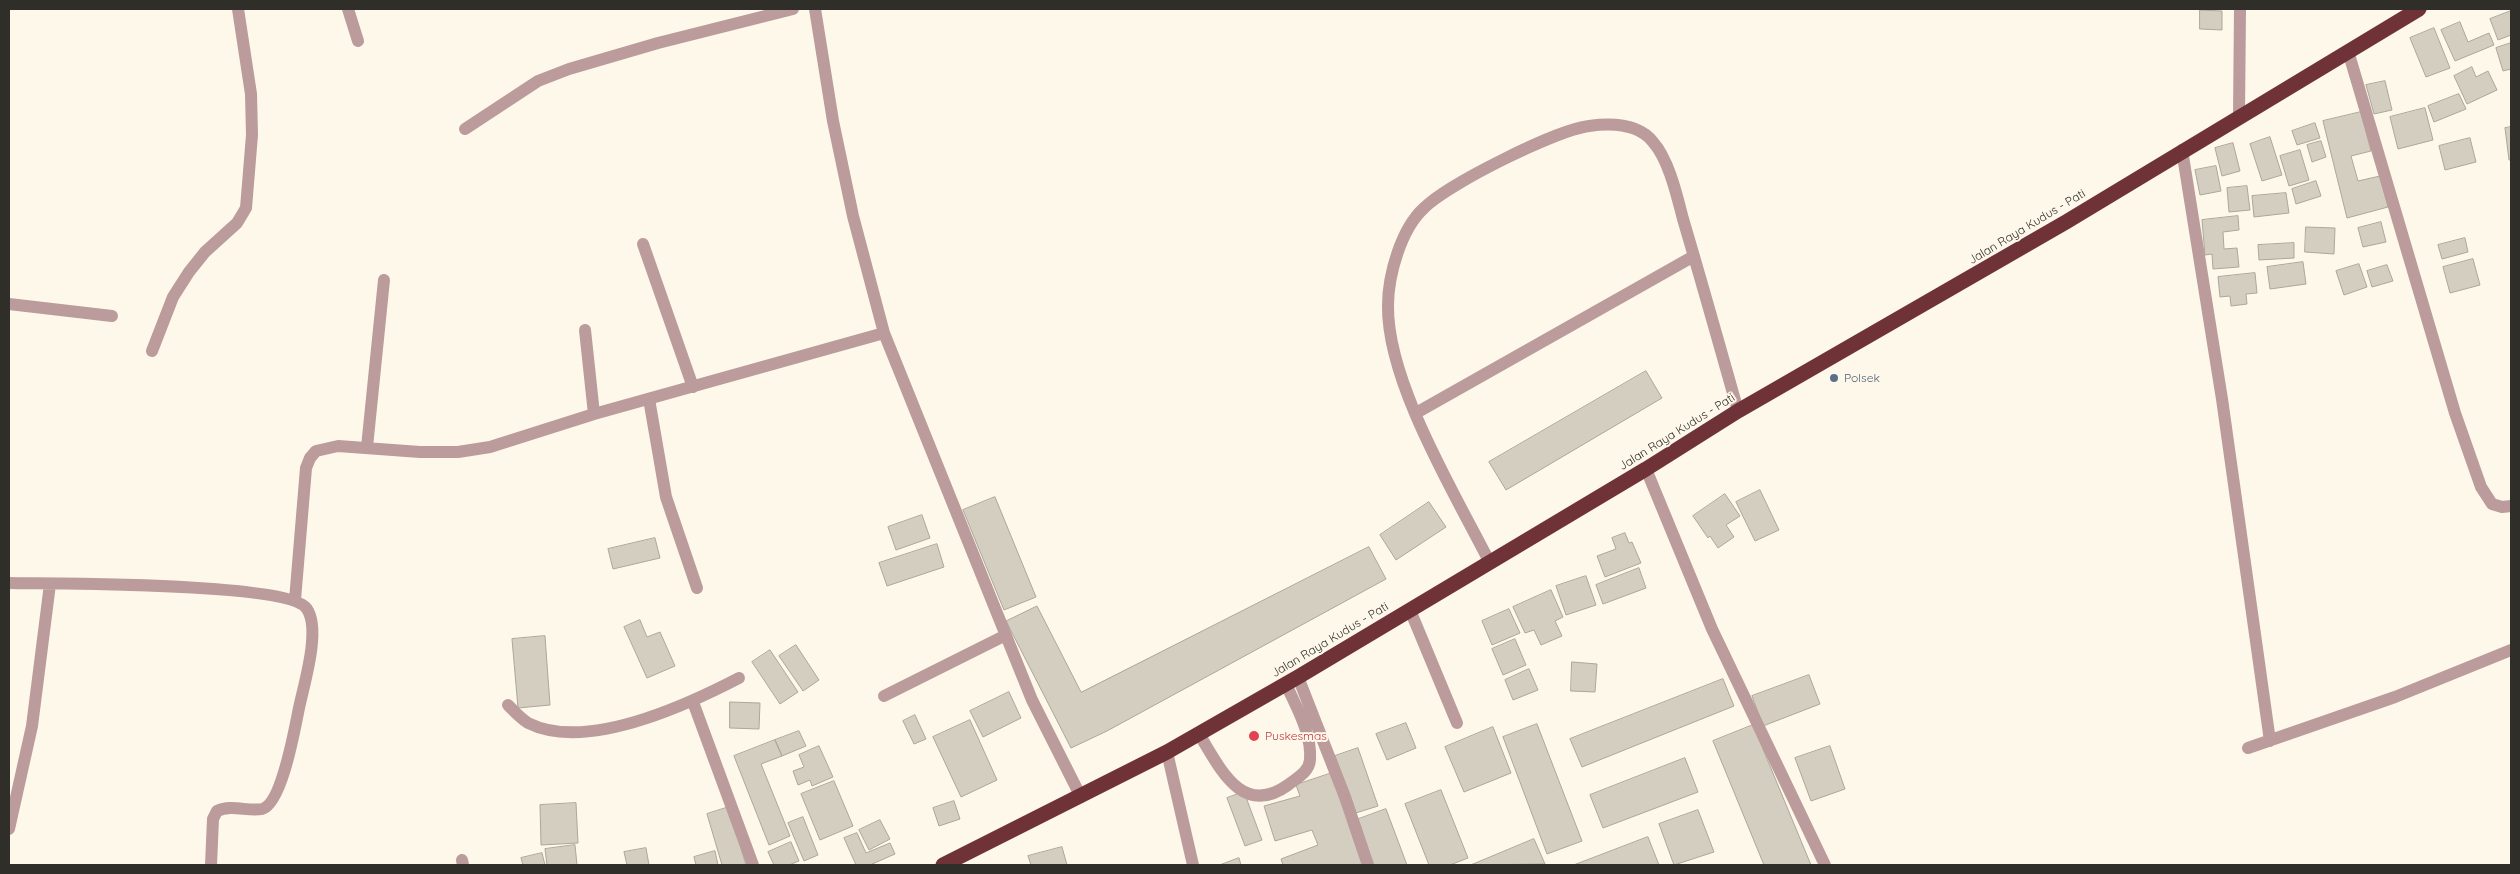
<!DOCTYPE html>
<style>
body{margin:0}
#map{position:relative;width:2520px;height:874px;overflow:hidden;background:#fdf8e9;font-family:Quicksand,sans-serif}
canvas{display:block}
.frame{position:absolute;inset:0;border:10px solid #302e29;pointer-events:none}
</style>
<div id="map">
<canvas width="2520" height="874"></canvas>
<div class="frame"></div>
</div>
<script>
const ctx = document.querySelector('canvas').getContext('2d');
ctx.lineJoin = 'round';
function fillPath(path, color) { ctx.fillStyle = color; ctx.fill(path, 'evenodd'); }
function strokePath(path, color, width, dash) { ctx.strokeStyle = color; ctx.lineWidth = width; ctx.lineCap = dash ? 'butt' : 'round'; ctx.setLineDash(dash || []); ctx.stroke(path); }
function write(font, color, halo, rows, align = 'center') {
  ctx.font = font + ' Quicksand,sans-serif'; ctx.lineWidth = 4; ctx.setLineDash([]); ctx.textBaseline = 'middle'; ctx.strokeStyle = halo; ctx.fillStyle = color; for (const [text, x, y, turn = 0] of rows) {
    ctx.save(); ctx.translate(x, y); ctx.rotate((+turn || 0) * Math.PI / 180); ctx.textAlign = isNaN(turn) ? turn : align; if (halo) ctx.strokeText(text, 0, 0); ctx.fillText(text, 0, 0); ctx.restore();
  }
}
const building = new Path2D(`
 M2200,10L2222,11V30L2200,29Z
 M2511,11V35L2498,40L2490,19Z
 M2460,22L2468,42L2489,33L2494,45L2455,61L2441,30Z
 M2434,28L2450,68L2426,77L2410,38Z
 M2511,43V69L2503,71L2496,48Z
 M2472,67L2476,77L2488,71L2497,90L2467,104L2454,76Z
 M2385,81L2392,110L2374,114L2366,85Z
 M2459,94L2466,109L2434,122L2428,106Z
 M2425,108L2433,140L2398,149L2390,117Z
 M2361,112L2371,151L2351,156L2358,181L2380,176L2388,207L2347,218L2323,121Z
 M2315,123L2320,138L2297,145L2292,131Z
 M2511,127V160H2509L2505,128Z
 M2270,137L2282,175L2262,181L2250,144Z
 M2470,138L2476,162L2445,170L2439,146Z
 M2321,141L2326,157L2312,162L2307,145Z
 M2233,143L2240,171L2222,176L2215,148Z
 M2300,150L2309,180L2289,186L2280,156Z
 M2216,166L2221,191L2200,195L2195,170Z
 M2316,181L2321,196L2296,204L2292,189Z
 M2247,186L2250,210L2229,212L2227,188Z
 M2286,193L2289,213L2254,217L2252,196Z
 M2238,216L2239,230L2223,232L2224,249L2237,248L2239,267L2213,269L2212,254L2205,255L2202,220Z
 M2381,222L2386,242L2363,247L2358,228Z
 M2306,227L2335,228L2334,254L2305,252Z
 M2465,238L2468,252L2442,259L2438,245Z
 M2294,243V258L2259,260L2258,245Z
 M2473,259L2480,285L2450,293L2443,267Z
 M2303,262L2306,284L2270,289L2267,267Z
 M2359,264L2367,287L2344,295L2336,271Z
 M2387,265L2393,281L2372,287L2367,271Z
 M2255,273L2257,293L2246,294L2247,304L2231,306L2230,296L2220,297L2218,277Z
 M1646,371L1662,398L1506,490L1489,462Z
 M1760,490L1779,530L1755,541L1736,502Z
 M1725,494L1740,516L1726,525L1734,537L1718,548L1710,536L1708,538L1693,516Z
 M995,497L1036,597L1004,610L963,510Z
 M1429,502L1446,527L1396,560L1380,535Z
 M922,515L930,538L896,550L888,527Z
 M1625,533L1629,543L1632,542L1641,563L1605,577L1597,556L1616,549L1612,538Z
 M655,538L660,558L613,569L608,549Z
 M937,544L944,567L887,586L879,563Z
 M1369,547L1386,579L1107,731L1071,748L1006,621L1037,606L1081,692Z
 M1639,568L1646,588L1603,604L1596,585Z
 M1586,576L1596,605L1566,615L1556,586Z
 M1551,590L1563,617L1555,621L1562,636L1541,645L1534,630L1525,633L1513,607Z
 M1509,609L1520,633L1492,645L1482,621Z
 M640,620L647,637L660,632L675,666L647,678L624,627Z
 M545,636L550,705L518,708L512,639Z
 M1515,639L1526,665L1503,675L1492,649Z
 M796,645L819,680L803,691L779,656Z
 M770,650L798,692L780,704L752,662Z
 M1572,662L1597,664L1595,692L1571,691Z
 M1529,669L1538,690L1513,700L1505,680Z
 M1809,675L1820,704L1763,726L1752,696Z
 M1723,679L1734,706L1582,767L1570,739Z
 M1009,692L1021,718L983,737L970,711Z
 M730,702L760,703L759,729L730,728Z
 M915,715L926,739L914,744L903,721Z
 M970,720L997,780L961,797L933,737Z
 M1406,723L1416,748L1387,760L1376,734Z
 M1537,724L1582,841L1547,854L1503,737Z
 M1753,725L1811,865H1764L1713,741Z
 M1493,727L1511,773L1464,792L1445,747Z
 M799,731L806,746L782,756L775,740Z
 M775,740L782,756L761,764L790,836L769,845L734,756Z
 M819,746L833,777L812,786L810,780L798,785L793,771L804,767L799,755Z
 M1830,746L1845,789L1811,801L1795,758Z
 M1358,748L1378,806L1356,813L1335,756Z
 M1685,758L1698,792L1603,828L1590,795Z
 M1332,773L1364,865H1283L1281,859L1318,845L1312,830L1275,841L1264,806L1300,796L1296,785Z
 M834,781L853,826L820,840L801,794Z
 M1441,790L1468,858L1450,865H1429L1405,804Z
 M1244,792L1262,840L1245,846L1227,798Z
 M954,801L960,819L939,826L933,808Z
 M576,803L578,843L541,845L540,805Z
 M729,807L746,865H722L707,814Z
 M1386,809L1407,865H1372L1356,820Z
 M1698,810L1714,852L1674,865L1659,824Z
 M803,817L818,855L804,861L788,823Z
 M880,820L890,839L869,850L859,830Z
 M857,833L866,853L890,843L895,854L870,865H856L844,838Z
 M1648,837L1659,865H1574Z
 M1534,839L1545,864L1471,865Z
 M791,842L799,861L789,865H774L768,852Z
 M575,845L577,865H547L545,849Z
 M1062,847L1067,865H1031L1028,856Z
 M646,848L649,865H627L624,852Z
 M715,851L718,865H696L694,857Z
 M542,853L545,865H523L521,858Z
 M1239,858L1241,865H1220Z`);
fillPath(building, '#d3cec0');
strokePath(building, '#aba799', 1);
strokePath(new Path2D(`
 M348,9L358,41
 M815,9L833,121L853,216L884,333L1032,700L1081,797
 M2348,51L2455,413L2481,487L2492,504L2502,507L2511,506
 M2239,115L2240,9
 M465,129L538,81L569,69L658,43L793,9
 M2182,150L2222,399L2270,741
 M643,244L693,387
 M9,304L112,316
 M585,330L594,414
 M152,351L173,297L189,272L205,252L237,223L246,208L252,135L251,94L238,9
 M649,399L666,497L697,588
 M1416,413L1694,256
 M367,447L384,280
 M1646,469L1712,629L1825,865
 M1490,563C1455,494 1387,382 1388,306C1388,275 1401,229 1424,208C1448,184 1556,130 1589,126C1611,123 1638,123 1653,142C1669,160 1677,196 1683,219C1702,283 1720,347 1738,411
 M9,583C51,584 290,582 307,609C321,630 304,684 299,708C295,727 282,804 262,809C248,812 232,804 217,811L213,819L211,865
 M295,600L306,468L310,458L316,451L338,446L420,452H458L490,447L594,414L884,333
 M1410,610L1457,723
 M1298,677L1345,797L1368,865
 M884,696L1006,635
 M693,702L753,865
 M508,705C514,711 520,718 528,723C586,752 687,705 739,678
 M1199,734C1220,768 1242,818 1288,785C1297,778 1309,772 1310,760C1312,733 1296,707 1286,684
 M2248,748L2395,697L2511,650
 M1167,752L1193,865
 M9,829L32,726L50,584
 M462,860L463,865`), '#bb9b9b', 12);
strokePath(new Path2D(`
 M943,865L1167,752L1298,677L1646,469L1738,411L2066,222L2419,9`), '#6f3337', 15);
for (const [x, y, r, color] of [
 [1834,378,5,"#5c6f8a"],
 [1254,736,6,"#e0444e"]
]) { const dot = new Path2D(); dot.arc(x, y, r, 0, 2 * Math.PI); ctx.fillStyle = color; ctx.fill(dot); strokePath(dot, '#fdf8e9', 2); }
write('12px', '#302e29', '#fdf8e9', [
 ["Jalan Raya Kudus - Pati",2027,227,-31],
 ["Jalan Raya Kudus - Pati",1677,432,-32],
 ["Jalan Raya Kudus - Pati",1330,640,-31]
]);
write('12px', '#4e5e75', '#fdf8e9', [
 ["Polsek",1844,378]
], 'left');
write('12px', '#be3a42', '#fdf8e9', [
 ["Puskesmas",1265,736]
], 'left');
</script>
